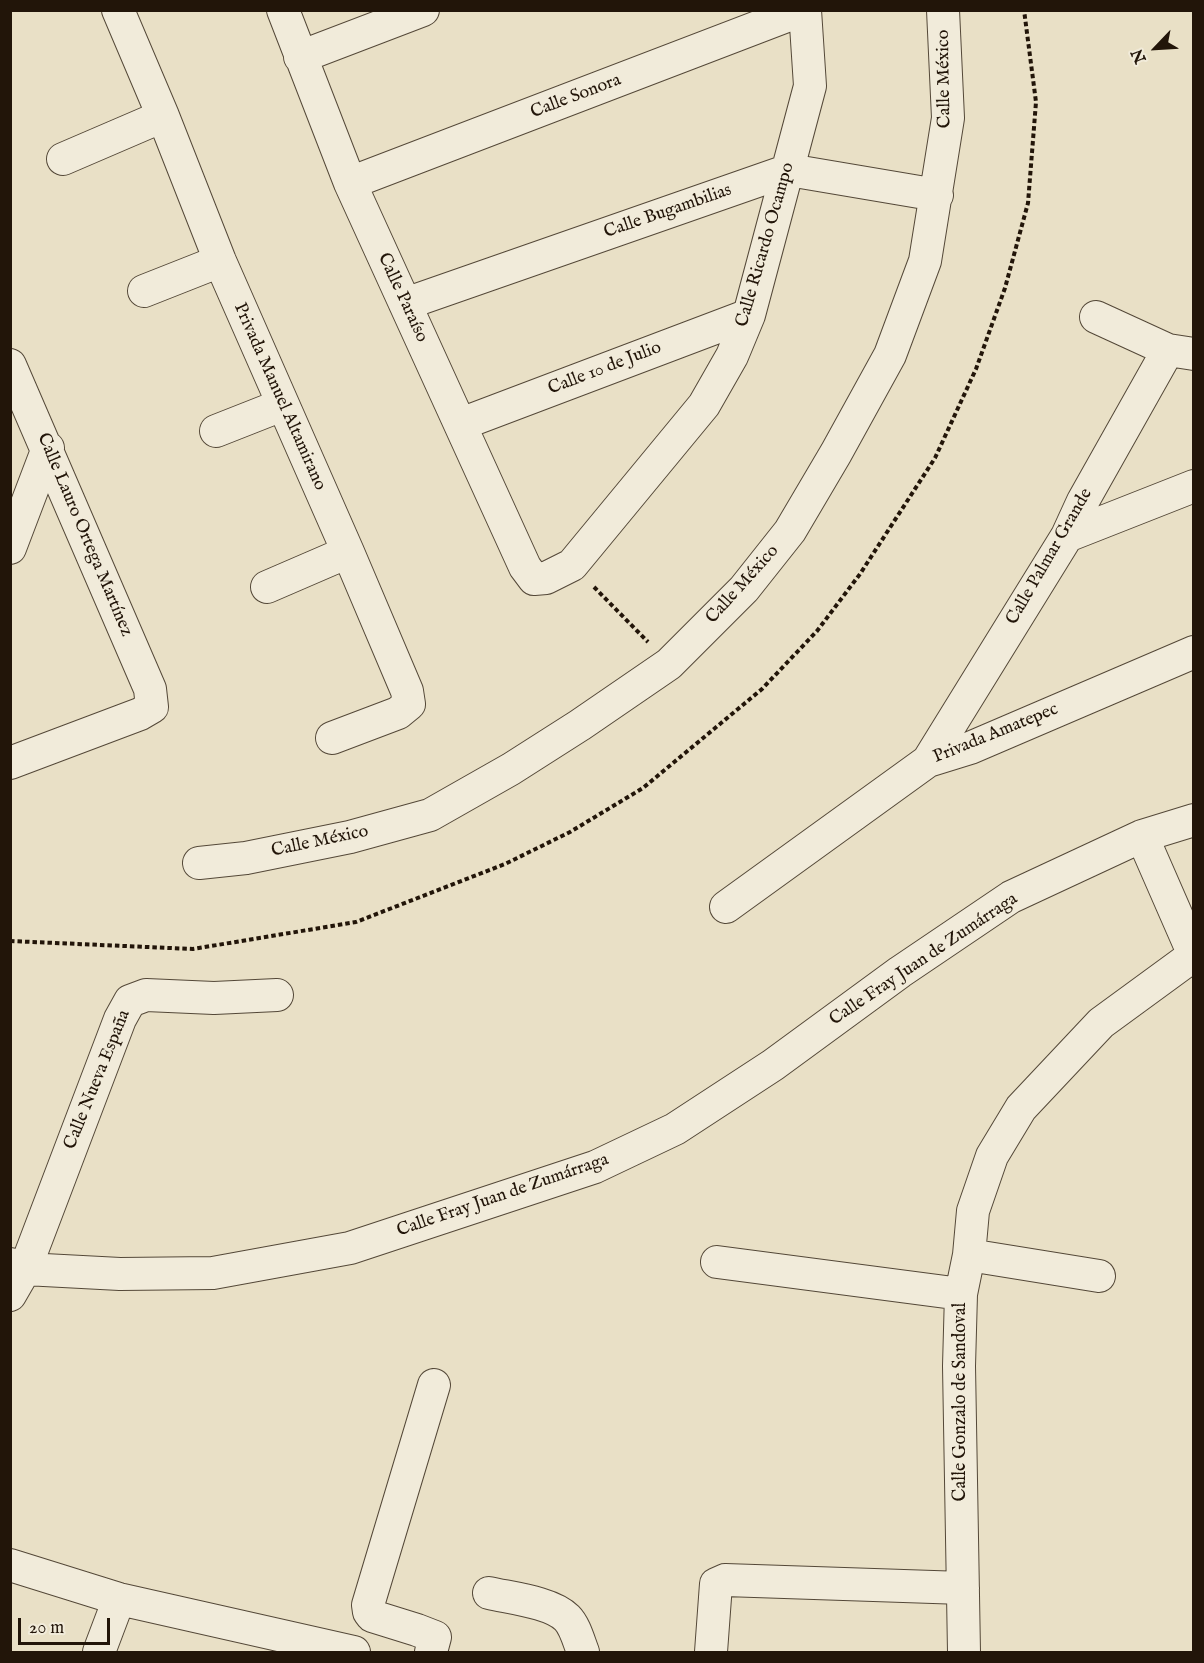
<!DOCTYPE html>
<meta charset="utf-8">
<style>
body{margin:0}
#map{position:relative;width:1204px;height:1663px;overflow:hidden;background:#e9e0c6;font-family:"IM FELL English",serif}
canvas{display:block}
.frame{position:absolute;inset:0;border:12px solid #221509;pointer-events:none}
.north{position:absolute;left:1126px;top:18px;width:60px;height:60px;-webkit-text-stroke:4px #f1ebda;paint-order:stroke;rotate:245deg;font-size:16px;font-weight:700;line-height:24px;text-align:center;color:#221509}
.north::after{content:'';display:block;margin:auto;width:21px;height:27px;background:#221509;clip-path:polygon(50% 0,100% 100%,50% 72%,0 100%)}
.scale{position:absolute;left:18px;top:1618px;width:92px;height:27px;box-sizing:border-box;border:3px solid #221509;border-top:0;padding-left:8px;font-size:18px;line-height:21px;white-space:nowrap;color:#221509;-webkit-text-stroke:4px #f1ebda;paint-order:stroke}
</style>
<div id="map">
<canvas width="1204" height="1663"></canvas>
<div class="frame"></div>
<div class="north">N</div>
<div class="scale">20 m</div>
</div>
<script>
const ctx = document.querySelector('canvas').getContext('2d');
ctx.lineJoin = 'round';
function strokePath(path, color, width, dash) { ctx.strokeStyle = color; ctx.lineWidth = width; ctx.lineCap = dash ? 'butt' : 'round'; ctx.setLineDash(dash || []); ctx.stroke(path); }
function write(font, color, halo, rows, align = 'center') {
  ctx.font = font + ' "IM FELL English",serif'; ctx.lineWidth = 4.5; ctx.setLineDash([]); ctx.textBaseline = 'middle'; ctx.strokeStyle = halo; ctx.fillStyle = color; for (const [text, x, y, turn = 0] of rows) {
    ctx.save(); ctx.translate(x, y); ctx.rotate((+turn || 0) * Math.PI / 180); ctx.textAlign = isNaN(turn) ? turn : align; if (halo) ctx.strokeText(text, 0, 0); ctx.fillText(text, 0, 0); ctx.restore();
  }
}
const minor = new Path2D(`
 M118,10L163,116L220,261L348,552L407,691L409,704L398,713L332,738
 M283,10L350,183L525,567L534,579L546,578L572,565L704,405L732,356L749,315L810,86L805,10
 M300,57L423,10
 M63,159L163,116
 M350,183L802,10
 M144,291L220,261
 M405,304L789,170L937,195
 M1096,317L1168,350L1194,354
 M10,365L150,689L152,707L140,714L10,763
 M461,424L749,315
 M216,431L282,405
 M1067,536L1194,486
 M10,548L48,448
 M267,587L348,552
 M928,761L1067,536L1083,501L1168,350
 M1142,836L1194,955
 M199,863L246,858L350,837L430,815L511,769L580,725L669,664L744,589L790,531L836,453L890,355L925,261L948,118L943,10
 M726,907L928,761L970,748L1194,652
 M969,1255L1099,1276
 M717,1262L961,1294
 M10,1264L25,1269L120,1274L213,1273L350,1248L595,1167L675,1129L773,1065L900,972L1011,897L1142,836L1194,820
 M10,1295L25,1269L120,1019L130,1001L146,995L214,998L277,995
 M10,1565L119,1599L354,1652
 M489,1593C510,1598 551,1602 567,1618C575,1626 579,1642 583,1652
 M99,1652L119,1599
 M431,1652L435,1637L417,1630L372,1616L369,1612L368,1605L434,1385
 M711,1652L716,1584L725,1580L963,1588
 M964,1652L959,1366L961,1294L969,1255L973,1211L992,1156L1021,1108L1101,1023L1194,955`);
strokePath(minor, '#544838', 34);
strokePath(new Path2D(`
 M594,587L648,642
 M10,941L193,949L356,922L505,864L570,832L643,788L762,689L817,631L860,574L935,458L976,369L1005,288L1028,203L1036,102L1024,10`), '#221509', 4, [4.5, 3]);
strokePath(minor, '#f1ebda', 32);
write('18px', '#221509', '#f1ebda', [
 ["Calle México",945,79,-91],
 ["Calle Sonora",576,97,-21],
 ["Calle Bugambilias",668,212,-19],
 ["Calle Ricardo Ocampo",766,245,-74],
 ["Calle Paraíso",402,298,65],
 ["Calle 10 de Julio",605,369,-21],
 ["Privada Manuel Altamirano",279,397,66],
 ["Calle Lauro Ortega Martínez",84,535,67],
 ["Calle Palmar Grande",1050,557,-60],
 ["Calle México",743,585,-48],
 ["Privada Amatepec",996,734,-22],
 ["Calle México",320,842,-12],
 ["Calle Fray Juan de Zumárraga",924,960,-34],
 ["Calle Nueva España",98,1080,-68],
 ["Calle Fray Juan de Zumárraga",503,1196,-19],
 ["Calle Gonzalo de Sandoval",961,1402,-90]
]);
</script>
